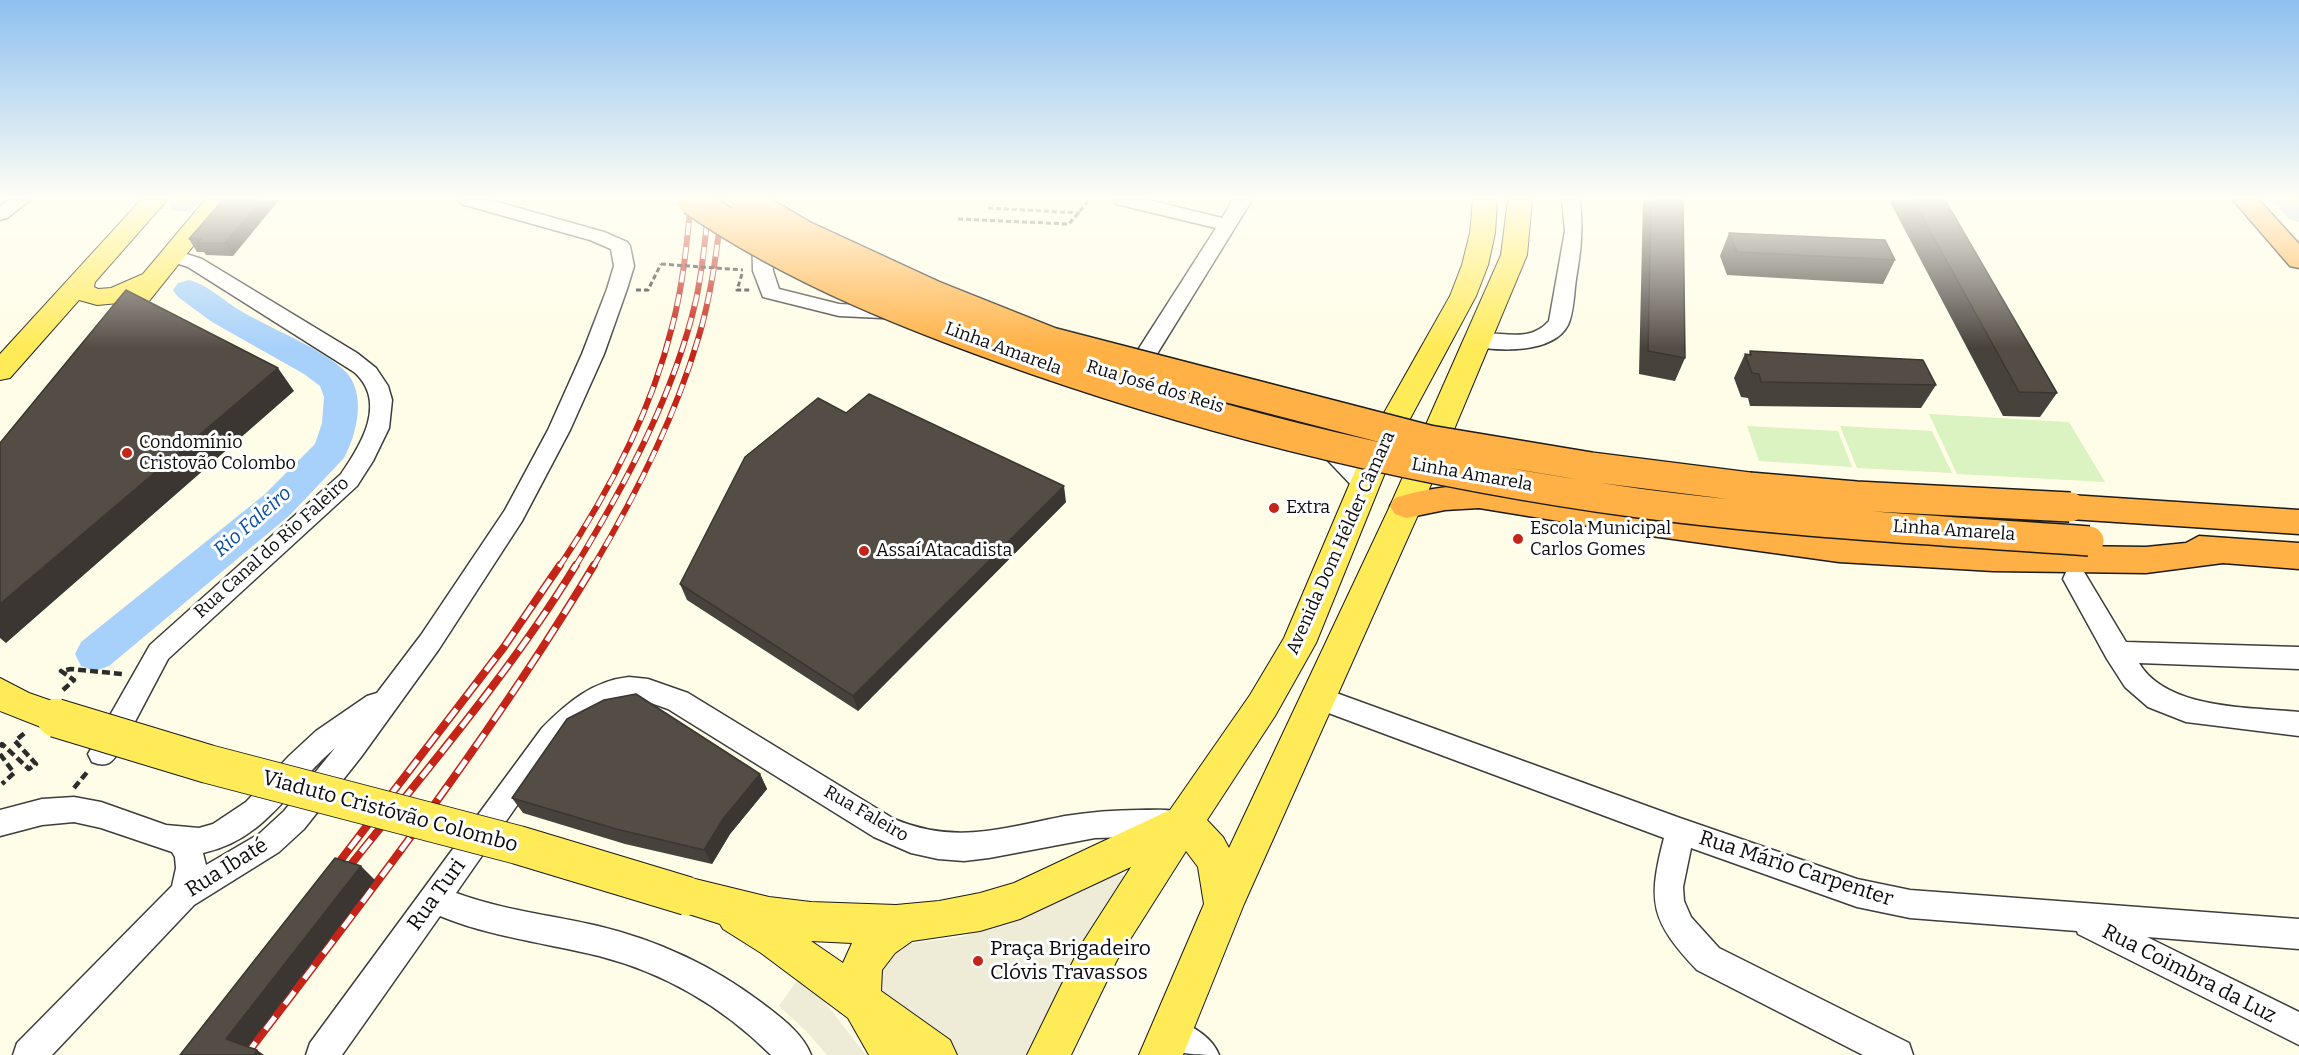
<!DOCTYPE html>
<meta charset="utf-8">
<style>
body{margin:0}
canvas{display:block;background:#fffde7}
</style>
<canvas width="2299" height="1055"></canvas>
<script>
const ctx = document.querySelector('canvas').getContext('2d');
ctx.lineJoin = 'round';
function fillPath(path, color) { ctx.fillStyle = color; ctx.fill(path, 'evenodd'); }
function strokePath(path, color, width, dash) { ctx.strokeStyle = color; ctx.lineWidth = width; ctx.lineCap = dash ? 'butt' : 'round'; ctx.setLineDash(dash || []); ctx.stroke(path); }
function write(font, color, halo, rows, align = 'center') {
  ctx.font = font + ' Bitter,serif'; ctx.lineWidth = 6; ctx.setLineDash([]); ctx.textBaseline = 'middle'; ctx.strokeStyle = halo; ctx.fillStyle = color; for (const [text, x, y, turn = 0] of rows) {
    ctx.save(); ctx.translate(x, y); ctx.rotate((+turn || 0) * Math.PI / 180); ctx.textAlign = isNaN(turn) ? turn : align; if (halo) ctx.strokeText(text, 0, 0); ctx.fillText(text, 0, 0); ctx.restore();
  }
}
fillPath(new Path2D(`
 M1929,414L2069,422L2105,482L1957,474Z
 M1747,426L1838,431L1852,467L1759,461Z
 M1840,426L1932,431L1952,473L1857,468Z`), '#dbf2c1');
fillPath(new Path2D(`
 M1118,872L1125,876L1066,977L1027,1055H959L912,1023L879,994L878,965L904,944L961,937L983,930Z
 M800,976L819,995L866,1055H827L807,1032L779,1006Z`), '#eeebd7');
fillPath(new Path2D(`
 M171,200H201C193,212 186,213 173,210L169,204Z
 M2273,200H2299V222L2289,219Z
 M189,280C211,286 228,305 248,315C277,331 322,349 345,371C367,393 357,434 344,458L290,515L109,666L95,671L81,666L75,654L81,642L264,495L315,444L322,423L324,397L320,386L304,374L212,322L178,297L173,290L178,283Z`), '#a7d1fb');
const minor = new Path2D(`
 M8,200H30L7,218L0,220V206Z
 M459,200H490L604,232L627,242L630,246L634,266L627,289L604,354L570,430L522,521L439,649L361,757L304,829L279,852L194,905L52,1055H13L17,1043L172,886L176,868L175,857L172,852L101,828L74,822L42,825L0,836V810L42,799L74,797L101,802L166,825L199,828L213,824L246,802L289,756L316,731L367,696L377,693L421,635L505,510L548,430L582,354L607,289L614,266L611,249L590,240L461,204ZM335,748L284,811L259,834L206,865L203,853C267,839 289,787 335,748Z
 M1114,200H1148L1222,218L1233,200H1252L1139,383L1131,385L1123,383L1120,378L1216,228L1116,204Z
 M1562,200H1580C1583,230 1581,250 1576,279C1574,292 1574,312 1568,325C1553,354 1497,352 1470,345L1467,340L1470,335C1497,328 1527,346 1549,321L1565,231Z
 M761,222L768,224L770,228L773,271L779,289L839,304L903,307L910,308L913,313L910,318L903,319L839,316L763,297L753,271L752,228L754,224Z
 M174,250L202,259L357,353L376,368L388,386L392,400L389,428L373,461L357,486L168,659L120,750C112,763 107,768 92,762L88,754L150,645L341,474C361,445 388,402 354,372L188,267L167,260L164,256L167,252Z
 M1323,433L1331,435L1372,478L1376,484L1372,490L1364,492L1356,490L1315,447L1312,441L1315,435Z
 M2075,569L2084,572L2126,642L2299,647V669L2139,663C2167,710 2250,707 2299,712V736L2186,722L2148,707L2125,687L2107,659L2063,579L2066,572Z
 M629,677L648,679L688,693L894,819C955,845 1004,828 1065,816C1090,812 1114,810 1139,810C1154,810 1170,808 1184,814L1189,823L1184,832L1174,836L1095,838L989,858L964,861L938,859L911,853L874,837L668,709L648,702L629,699L614,701L592,715L576,729L548,761L456,893C502,910 551,915 598,926C657,940 713,966 762,1003C780,1017 803,1033 811,1055H771C723,1007 665,973 599,956C546,943 491,937 440,916L342,1055H306L310,1043L542,728C567,703 592,681 629,677Z
 M1317,686L1680,818L1857,879L1910,890L2299,919V949L2147,937L2299,1012V1045L2078,934L2077,931L1910,918L1857,907L1691,848L1683,887L1684,901L1691,917L1719,948L1909,1043L1913,1055H1863L1697,970C1651,921 1647,903 1664,838L1307,705L1304,697L1307,689Z
 M1170,1017C1189,1024 1212,1036 1219,1055C1193,1055 1166,1055 1154,1033L1158,1021Z`);
const major = new Path2D(`
 M141,200H167L95,282L94,287L98,289L111,288L143,274L205,200H230L121,336L111,339L101,336L97,330L119,303L97,305L79,300L10,378L0,380V354Z
 M1473,200H1497L1495,233L1488,265L1476,296L1397,443L1316,643L1275,716L1207,820L1223,837L1229,848L1390,506L1501,255L1508,200H1532L1527,255L1422,506L1244,904L1183,1055H1139L1204,904L1198,867L1186,851L1117,960L1071,1055H1027L1081,945L1131,867L1020,919L980,931L912,941L895,953L882,970L881,991L950,1040L957,1055H869L848,1018L761,953L723,929L720,924L673,909L667,896L673,883L687,877L769,897L811,902L896,905L939,901L980,893L1014,883L1170,810L1250,695L1284,638L1367,443L1450,296L1462,265L1470,233ZM811,941L852,943L843,963Z
 M0,678L29,693L69,707L74,718L69,729L56,733L0,711Z`);
const highway = new Path2D(`
 M2233,200H2259L2299,244V268L2290,266Z
 M1479,484L1644,511L1839,536L1993,545L2146,547L2186,543L2199,536L2299,543V569L2223,563L2146,573L1993,571L1839,562L1644,535L1479,508L1445,510L1406,518L1395,514L1390,506L1395,498C1422,489 1450,486 1479,484Z
 M2070,495L2299,510V534L2070,519L2059,515L2054,507L2059,499Z`);
strokePath(minor, '#3d3d3d', 3);
strokePath(major, '#1b1b1b', 2);
strokePath(highway, '#1b1b1b', 3);
strokePath(new Path2D(`
 M988,208L1080,213
 M958,219L1069,224L1089,200
 M742,274L737,290H751
 M636,290H648L661,264`), '#2c2c2c', 3, [5, 3]);
strokePath(new Path2D(`
 M63,690L74,680L61,671L71,669L122,674
 M0,747L2,744L29,769L36,764L15,741L27,731
 M0,754L14,773L2,784
 M74,788L88,771`), '#2c2c2c', 4.5, [8, 4]);
fillPath(minor, '#fff');
fillPath(major, '#ffeb57');
fillPath(highway, '#ffb145');
const railFar1 = new Path2D(`
 M559,567C608,494 651,412 672,327C683,285 687,243 691,200
 M575,567C625,485 674,395 696,300C703,267 706,234 709,200
 M593,567C636,495 674,420 698,339C712,294 717,247 723,200`);
const rail = new Path2D(`
 M330,874L504,647L560,565
 M341,877C421,776 508,676 576,565
 M246,1055C367,896 491,737 594,565`);
strokePath(railFar1, '#c42518', 6);
strokePath(rail, '#c42518', 8);
strokePath(railFar1, '#fff', 4, [12]);
strokePath(rail, '#fff', 5, [16]);
const majorBridge = new Path2D(`
 M56,718L208,764L518,845L687,896`);
const highwayBridge = new Path2D(`
 M692,200C797,272 915,318 1035,360C1231,428 1432,475 1638,503C1788,523 1938,530 2089,541
 M744,200L803,235L933,295L1051,342L1429,440L1591,467L1749,487L1856,496L2070,507`);
strokePath(majorBridge, '#1b1b1b', 40, []);
strokePath(highwayBridge, '#1b1b1b', 32, []);
strokePath(new Path2D(`
 M661,264L743,270`), '#2c2c2c', 3, [5, 3]);
strokePath(majorBridge, '#ffeb57', 38);
strokePath(highwayBridge, '#ffb145', 29);
fillPath(new Path2D(`
 M223,200L233,256L206,255L204,252H197L189,239Z
 M1643,200H1683L1685,358L1675,381L1639,374Z
 M1889,200H1945L2057,393L2040,417L2003,416Z
 M1729,233L1895,260L1883,284L1727,275L1720,256Z
 M1750,351L1936,385L1921,408L1750,406L1748,398L1741,397L1734,378L1745,354L1749,355Z
 M846,413L1066,502L858,711L687,600L680,584Z
 M760,774L767,789L730,834L712,864L625,844L523,813L512,798Z`), '#48423c');
fillPath(new Path2D(`
 M261,200H279L233,256L225,243Z
 M278,368L294,391L6,643L0,638V604Z
 M1064,486L1066,502L858,711L853,696Z
 M760,774L767,789L730,834L712,864L704,850L723,819Z
 M361,866L375,880L244,1052L226,1039Z
 M257,1050L264,1055H254Z`), '#3b3631');
const building = new Path2D(`
 M223,200H261L225,243H198L201,239H189Z
 M1651,200H1683L1685,358L1648,351Z
 M1913,200H1945L2057,393L2019,392Z
 M1729,233L1885,240L1895,260L1737,252Z
 M126,290L278,368L0,604V443Z
 M1750,351L1923,360L1936,385L1761,382L1759,374L1752,373L1745,354L1751,355Z
 M869,394L1064,486L853,696L680,584L745,457L818,398L846,413Z
 M636,694L760,774L723,819L704,850L616,829L512,798L567,719L604,700Z
 M335,858L361,866L226,1039L257,1050L254,1055H180Z`);
fillPath(building, '#544d46');
strokePath(building, '#3b3631', 1.5);
const sky = ctx.createLinearGradient(0, 0, 0, 348);
sky.addColorStop(0, '#8ec0f0');
sky.addColorStop(0.57, '#fffef4');
sky.addColorStop(1, '#fffef400');
ctx.fillStyle = sky;
ctx.fillRect(0, 0, 2299, 348);
for (const [x, y, r, color] of [
 [127,453,6,"#c42518"],
 [1274,508,6,"#c42518"],
 [1518,539,6,"#c42518"],
 [864,551,6,"#c42518"],
 [978,961,6,"#c42518"]
]) { const dot = new Path2D(); dot.arc(x, y, r, 0, 2 * Math.PI); ctx.fillStyle = color; ctx.fill(dot); strokePath(dot, '#fff', 2); }
write('18px', '#0a0a0a', '#fff', [
 ["Linha Amarela",1003,349,20],
 ["Rua José dos Reis",1155,387,17],
 ["Linha Amarela",1472,475,10],
 ["Linha Amarela",1954,531,4],
 ["Avenida Dom Hélder Câmara",1341,543,-66],
 ["Rua Canal do Rio Faleiro",272,548,-42],
 ["Rua Faleiro",866,814,30]
]);
write('18px', '#0a0a0a', '#fff', [
 ["Condomínio",139,443],
 ["Cristovão Colombo",139,464],
 ["Extra",1286,508],
 ["Escola Municipal",1530,529],
 ["Carlos Gomes",1530,550],
 ["Assaí Atacadista",876,551]
], 'left');
write('italic 20px', '#0b4ea4', '#fff', [
 ["Rio Faleiro",253,522,-41]
]);
write('21px', '#0a0a0a', '#fff', [
 ["Viaduto Cristóvão Colombo",390,812,15],
 ["Rua Ibaté",227,868,-32],
 ["Rua Mário Carpenter",1796,869,18],
 ["Rua Turi",437,895,-54],
 ["Rua Coimbra da Luz",2189,974,27]
]);
write('21px', '#0a0a0a', '#fff', [
 ["Praça Brigadeiro",990,949],
 ["Clóvis Travassos",990,973]
], 'left');
</script>
